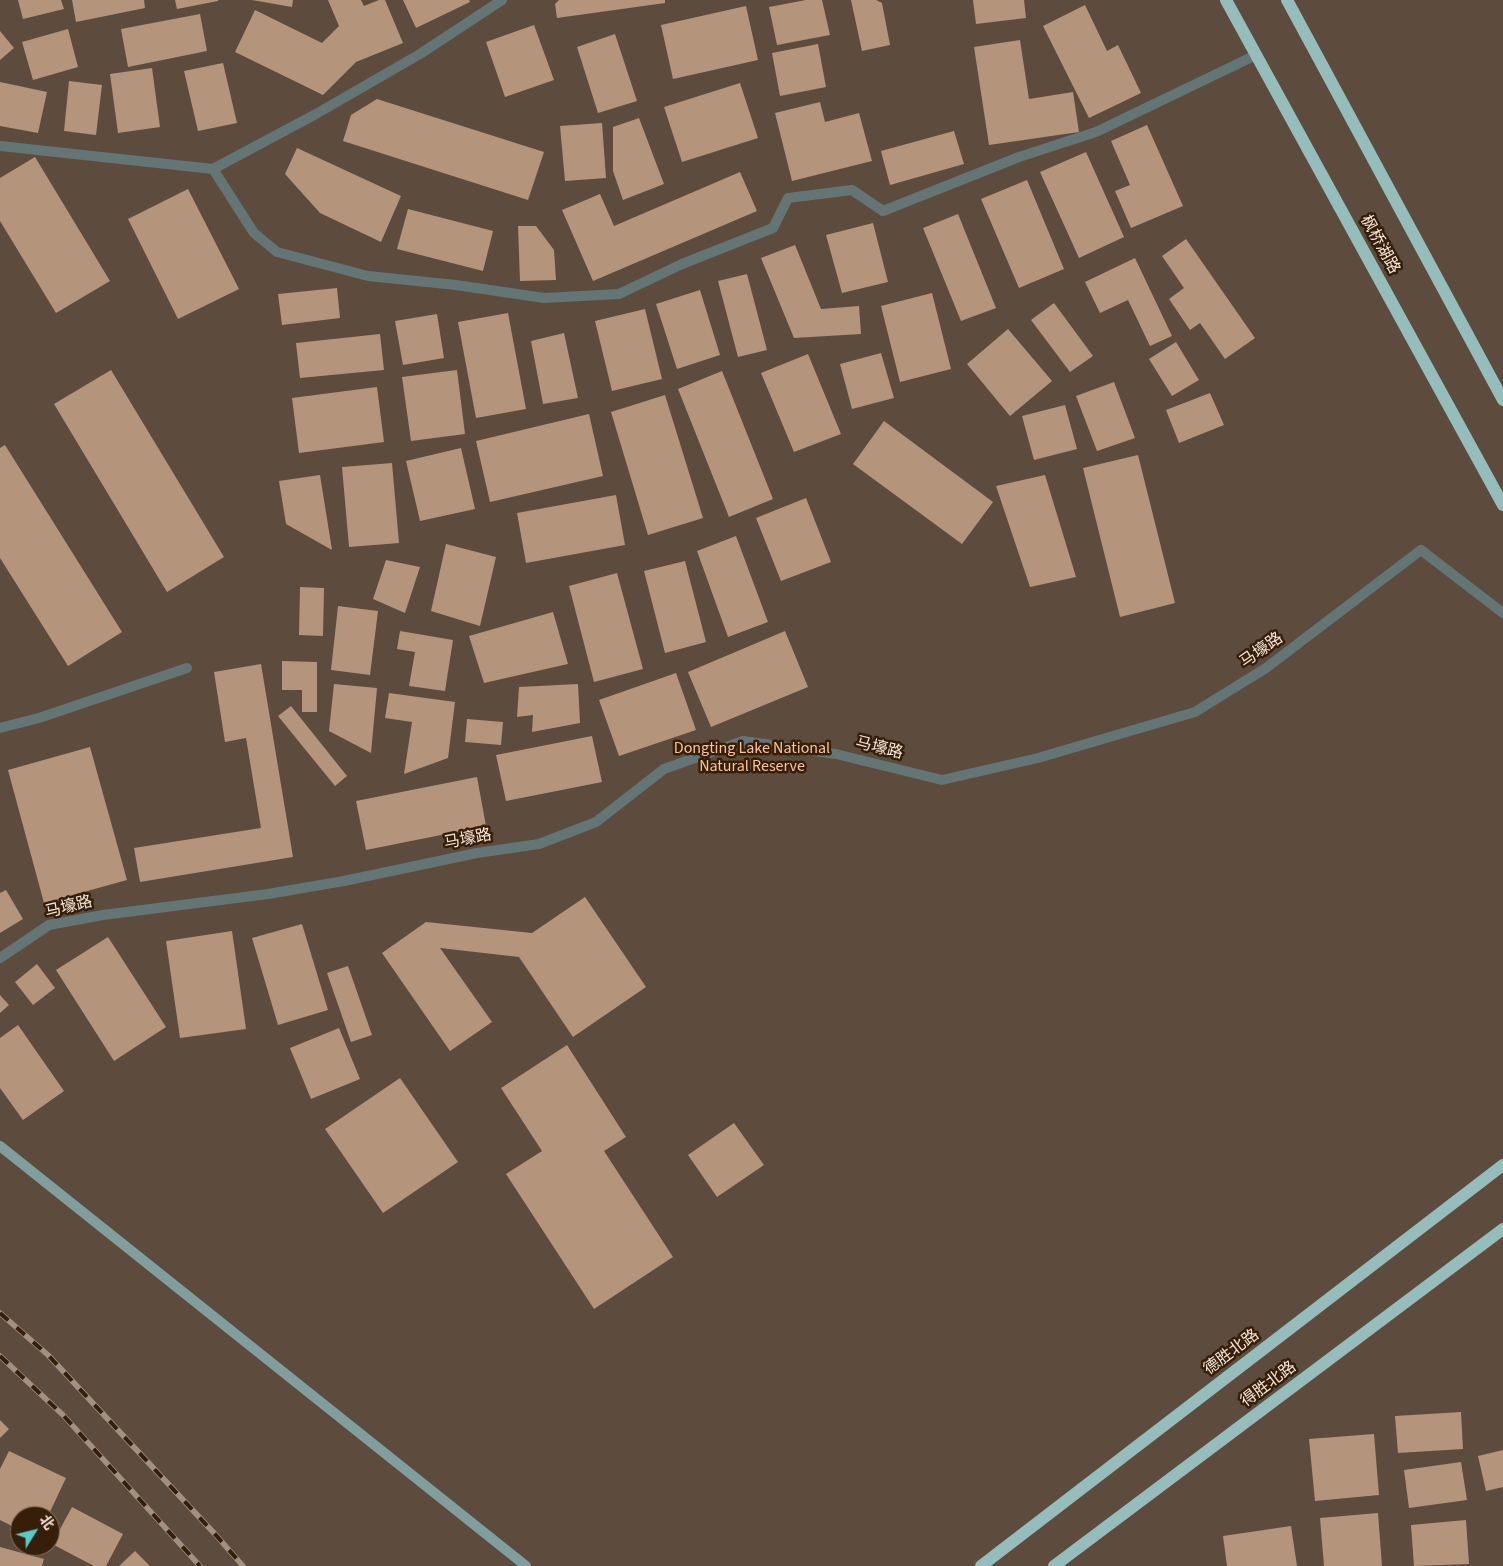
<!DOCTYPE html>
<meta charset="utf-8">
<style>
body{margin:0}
#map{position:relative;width:1503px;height:1566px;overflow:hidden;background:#412813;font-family:"Source Sans 3","Noto Sans SC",sans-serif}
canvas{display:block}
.north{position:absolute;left:10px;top:1506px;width:50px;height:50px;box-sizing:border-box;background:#361e09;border:1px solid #836e5c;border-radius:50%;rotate:54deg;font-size:14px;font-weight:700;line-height:20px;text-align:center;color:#f6e6d9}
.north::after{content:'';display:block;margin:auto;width:18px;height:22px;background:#53cdca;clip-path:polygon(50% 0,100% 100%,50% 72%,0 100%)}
</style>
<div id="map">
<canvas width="1503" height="1566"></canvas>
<div class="north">北</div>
</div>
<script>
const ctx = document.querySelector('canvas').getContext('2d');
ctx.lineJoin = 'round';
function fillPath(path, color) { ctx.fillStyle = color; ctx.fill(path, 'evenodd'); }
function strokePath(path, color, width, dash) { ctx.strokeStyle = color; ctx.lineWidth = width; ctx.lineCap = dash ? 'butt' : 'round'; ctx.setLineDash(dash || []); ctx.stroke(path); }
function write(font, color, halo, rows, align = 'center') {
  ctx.font = font + ' "Source Sans 3","Noto Sans SC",sans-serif'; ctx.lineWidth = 5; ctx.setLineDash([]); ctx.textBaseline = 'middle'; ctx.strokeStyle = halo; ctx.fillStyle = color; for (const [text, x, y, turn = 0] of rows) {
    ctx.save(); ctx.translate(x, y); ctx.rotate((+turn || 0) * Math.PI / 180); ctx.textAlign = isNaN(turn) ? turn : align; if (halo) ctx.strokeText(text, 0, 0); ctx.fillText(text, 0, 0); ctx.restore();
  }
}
fillPath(new Path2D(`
 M0,0H1503V1566H0ZM20,1516H50V1546H20Z`), '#5d4b3d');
fillPath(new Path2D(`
 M18,0H61L64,9L23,19Z
 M72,0H144L145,8L76,22Z
 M175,0H218V1L177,9Z
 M252,0H293L292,7Z
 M328,0H361L364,6L379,0H385L403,43L356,62L323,95L235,52L255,10L322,43L339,26Z
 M403,0H469L470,2L416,28Z
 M559,0H665V3L557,18L555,4Z
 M806,0H822L830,35L777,45L769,7Z
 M851,0H876L882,3L890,45L862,51Z
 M973,0H1024L1026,18L976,24Z
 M1085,5L1107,51L1118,45L1141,93L1089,118L1043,26Z
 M746,6L758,60L673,79L661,25Z
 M200,14L207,51L128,67L121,29Z
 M534,25L554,80L505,97L486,42Z
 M68,29L78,67L33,80L22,42Z
 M0,31L14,48L0,60Z
 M615,34L637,101L598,113L577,47Z
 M1020,40L1029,99L1073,92L1079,132L989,145L974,47Z
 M818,44L826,87L780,96L772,53Z
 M223,63L237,123L198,131L184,71Z
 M152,68L160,127L118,133L110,74Z
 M69,81L102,85L96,135L64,131Z
 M0,82L47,92L38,133L0,126Z
 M740,83L758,138L682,162L664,107Z
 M377,99L544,152L528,200L343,141L351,115Z
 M820,102L825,122L859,113L872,161L792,181L775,113Z
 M639,118L664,184L623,200L613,171V127Z
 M602,123L606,178L565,181L560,126Z
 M1147,125L1183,206L1131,228L1115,191L1130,185L1111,141Z
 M954,131L964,164L890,185L881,151Z
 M297,148L401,196L381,242L320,213L285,174Z
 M1086,152L1124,237L1079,258L1040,172Z
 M35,157L110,281L56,313L0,221V178Z
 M740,172L757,211L593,281L562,210L600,194L614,226Z
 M1027,180L1064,269L1019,288L981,199Z
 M188,189L239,289L178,319L128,219Z
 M408,209L493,231L483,271L397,249Z
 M958,214L996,308L961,321L923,228Z
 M873,223L888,282L842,293L826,235Z
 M518,226H536L554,250L556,280L520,281Z
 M1186,239L1255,338L1225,359L1200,323L1190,330L1169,299L1184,288L1162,256Z
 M795,245L821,309L859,306L861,334L794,338L761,258Z
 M1135,258L1172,336L1150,346L1128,300L1100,313L1085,282Z
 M747,274L767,350L738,357L718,281Z
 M337,288L340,318L282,325L278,294Z
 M700,290L720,355L677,369L656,304Z
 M932,293L951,369L900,382L881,306Z
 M1054,303L1093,356L1070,372L1031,320Z
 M645,309L662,379L612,391L595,321Z
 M508,313L526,409L476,418L458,322Z
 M437,314L444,358L403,365L395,321Z
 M1008,329L1052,381L1010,416L967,364Z
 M564,333L578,398L543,404L531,341Z
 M380,334L384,370L300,378L296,343Z
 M1176,342L1199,380L1172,396L1149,359Z
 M881,353L894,398L852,409L840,364Z
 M808,354L841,434L794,452L761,373Z
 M111,370L224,557L167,592L54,404Z
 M457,370L465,434L411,441L402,377Z
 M722,371L773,499L729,517L678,389Z
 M1114,382L1135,438L1097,451L1076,396Z
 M377,387L384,442L299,453L292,398Z
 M1210,393L1224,425L1179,443L1166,410Z
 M665,395L703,518L648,535L611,412Z
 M1065,405L1077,449L1034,460L1022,416Z
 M589,414L603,476L490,502L476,441Z
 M884,421L993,502L962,544L853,464Z
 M5,445L122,632L68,666L0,558V448Z
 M461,448L475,509L420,521L406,461Z
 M1138,455L1175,603L1120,617L1083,468Z
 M392,463L399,543L349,547L342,467Z
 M320,475L332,550L286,524L279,481Z
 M1045,475L1076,577L1030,587L996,486Z
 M616,495L625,545L526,563L517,513Z
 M806,498L831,562L781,581L756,518Z
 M736,536L768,622L728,637L697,551Z
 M446,544L496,557L480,626L431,611Z
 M386,560L420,567L405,613L373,599Z
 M685,561L706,642L665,653L644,571Z
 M617,573L643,669L594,682L569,586Z
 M300,587L324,588L323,636L299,635Z
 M338,606L378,611L370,675L331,670Z
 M553,612L568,664L484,683L469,636Z
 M400,631L453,640L445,691L409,686L415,652L397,649Z
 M785,631L808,687L711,727L688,672Z
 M282,661L317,662V712H302V690H282Z
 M261,664L293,857L140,882L134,848L261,828L246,738L225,742L214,672Z
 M676,673L696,730L619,756L599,700Z
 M334,684L377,688L371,753L329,731Z
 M578,684L580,723L532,732L533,715L517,717L519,687Z
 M389,693L455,702L448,758L404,774L412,722L385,718Z
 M291,706L347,776L335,786L278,716Z
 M467,719L503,722L501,745L465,742Z
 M592,736L602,782L506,801L496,755Z
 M90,747L127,880L44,903L8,770Z
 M477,777L486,826L366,850L356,801Z
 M6,890L23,919L0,933V893Z
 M585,897L646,987L573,1037L519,957L440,948L492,1022L450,1051L382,953L426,922L532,933Z
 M302,924L328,1010L278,1025L252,938Z
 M232,931L246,1029L180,1038L166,941Z
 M108,937L166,1027L114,1061L56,970Z
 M37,964L55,988L33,1005L15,982Z
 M348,966L372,1035L351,1042L327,973Z
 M0,995L9,1005L0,1013Z
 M18,1025L64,1091L23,1120L0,1088V1038Z
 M339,1028L360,1079L311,1099L290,1048Z
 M567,1045L626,1137L604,1151L673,1257L594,1309L506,1174L542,1151L501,1088Z
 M400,1078L458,1162L383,1213L325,1129Z
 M734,1123L764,1165L717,1197L688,1155Z
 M1461,1412L1463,1449L1398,1453L1395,1416Z
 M0,1420L9,1429L0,1438Z
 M1374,1434L1379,1495L1315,1501L1309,1439Z
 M1503,1450V1487L1486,1491L1478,1456Z
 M9,1451L66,1478L48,1516H20V1530L0,1520V1469Z
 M1461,1462L1467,1500L1409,1508L1404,1470Z
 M72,1507L123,1534L106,1566H94L52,1544Z
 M1378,1513L1382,1566H1324L1320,1518Z
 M1466,1520L1469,1564L1414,1566L1411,1525Z
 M1291,1526L1297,1566H1227L1223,1536Z
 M0,1547L44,1559L42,1566H0Z
 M135,1551L150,1566H119Z`), '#b4957c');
strokePath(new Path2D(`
 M0,146L213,169L254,233L277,252L368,276L456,285L544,298L619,294L682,264L773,228L788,198L852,190L883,211L1019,157L1096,132L1256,55
 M213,169L316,114L420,54L502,0
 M0,728L39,718L187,668
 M0,958L49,925L103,915L268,894L344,881L477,853L539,844L596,822L664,769L743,741L836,754L942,780L1038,758L1195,712L1266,668L1421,550L1503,613`), '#637675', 10);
strokePath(new Path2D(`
 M0,1146L526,1566`), '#7f9e9d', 10);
strokePath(new Path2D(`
 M1226,0L1503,505
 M1287,0L1503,400
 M981,1566L1503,1165
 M1054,1566L1503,1229`), '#95bdbc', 12);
const rail = new Path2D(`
 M0,1313L48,1355L214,1533L243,1566
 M0,1356L63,1415L200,1566`);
strokePath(rail, '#a49080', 5.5);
strokePath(rail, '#361e09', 4, [11]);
write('16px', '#f6e6d9', '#361e09', [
 ["枫桥湖路",1379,245,61],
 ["马壕路",1262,651,-35],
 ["马壕路",879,749,14],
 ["马壕路",468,840,-11],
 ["马壕路",69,908,-14],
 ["德胜北路",1232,1353,-37],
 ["得胜北路",1269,1385,-37]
]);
write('16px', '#f9c59b', '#361e09', [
 ["Dongting Lake National",752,749],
 ["Natural Reserve",752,767]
]);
</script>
